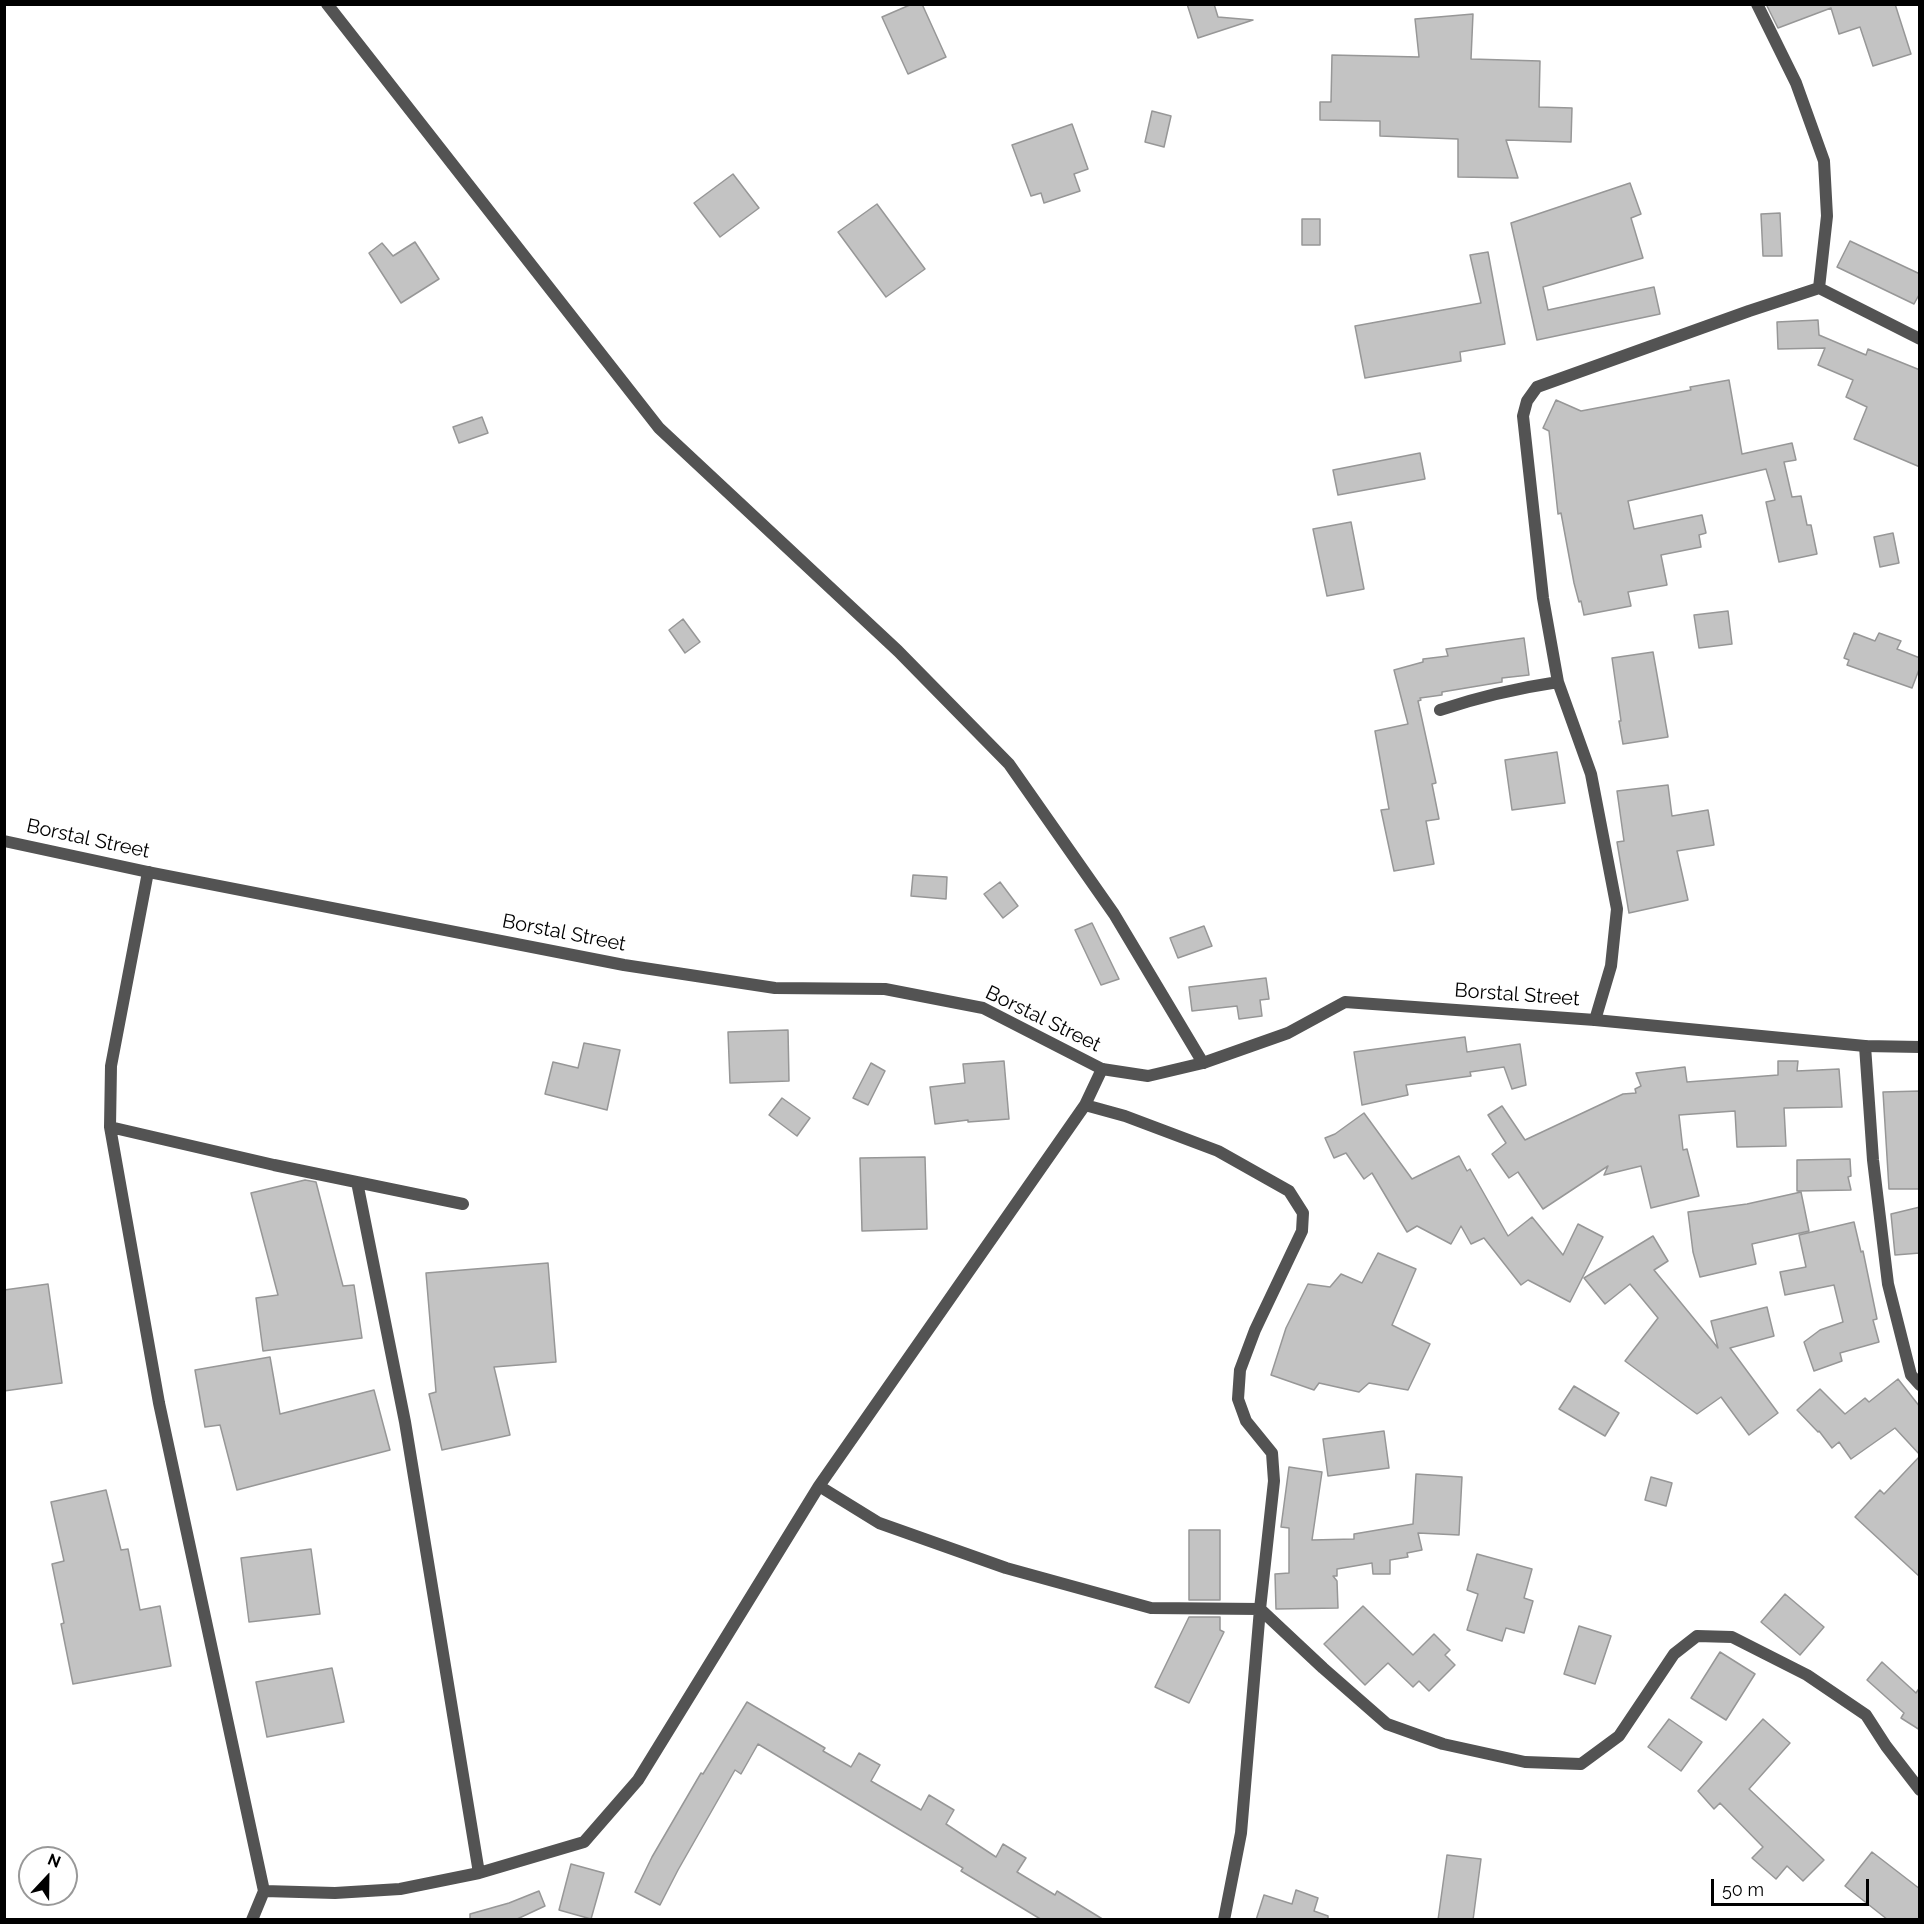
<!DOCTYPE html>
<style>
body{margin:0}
#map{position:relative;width:1924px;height:1924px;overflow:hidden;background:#fff;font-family:Raleway,sans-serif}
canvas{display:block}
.frame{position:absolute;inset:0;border:6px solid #000;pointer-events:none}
.north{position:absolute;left:18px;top:1846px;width:60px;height:60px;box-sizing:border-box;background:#fff;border:2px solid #999;border-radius:50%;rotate:22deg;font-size:16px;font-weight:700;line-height:24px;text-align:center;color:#000}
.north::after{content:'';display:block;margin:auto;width:21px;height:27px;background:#000;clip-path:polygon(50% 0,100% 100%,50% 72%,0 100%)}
.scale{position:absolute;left:1711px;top:1879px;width:158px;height:27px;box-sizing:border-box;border:3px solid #000;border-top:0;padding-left:8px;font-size:18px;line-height:21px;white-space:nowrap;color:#000;-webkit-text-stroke:4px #fff;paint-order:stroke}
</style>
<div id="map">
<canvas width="1924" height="1924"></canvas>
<div class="frame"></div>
<div class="north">N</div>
<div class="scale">50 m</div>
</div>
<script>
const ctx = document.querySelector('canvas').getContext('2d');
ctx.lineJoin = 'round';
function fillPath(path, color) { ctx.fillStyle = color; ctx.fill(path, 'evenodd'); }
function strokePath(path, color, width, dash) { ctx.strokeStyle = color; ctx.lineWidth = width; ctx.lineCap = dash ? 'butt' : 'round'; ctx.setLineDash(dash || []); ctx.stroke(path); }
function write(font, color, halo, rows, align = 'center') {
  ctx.font = font + ' Raleway,sans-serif'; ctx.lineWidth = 6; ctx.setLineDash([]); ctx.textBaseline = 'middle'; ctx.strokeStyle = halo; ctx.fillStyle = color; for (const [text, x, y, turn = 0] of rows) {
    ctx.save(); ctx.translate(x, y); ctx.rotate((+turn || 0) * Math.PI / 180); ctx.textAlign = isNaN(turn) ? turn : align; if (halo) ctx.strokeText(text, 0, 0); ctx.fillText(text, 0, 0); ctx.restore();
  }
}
const building = new Path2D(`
 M912,4H922L946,57L908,74L882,17Z
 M1187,4H1214L1218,17L1253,20L1198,38Z
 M1766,4H1895L1911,54L1873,66L1860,27L1839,34L1831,8L1778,28Z
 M1473,14L1471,59L1540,61L1539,107L1572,108L1571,142L1506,140L1518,178L1458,177V139L1380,136V121L1320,120V102H1331L1332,55L1419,57L1415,19Z
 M1152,111L1171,116L1164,147L1145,142Z
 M1072,124L1088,169L1074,174L1080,191L1044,203L1041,193L1031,196L1012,145Z
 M733,174L759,208L720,237L694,203Z
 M1630,183L1641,214L1631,218L1643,258L1543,287L1548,310L1654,287L1660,314L1537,340L1511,223Z
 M877,204L925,269L886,297L838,232Z
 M1780,213L1782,256H1763L1761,214Z
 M1302,219H1320V245H1302Z
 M1850,241L1920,274V293L1914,304L1837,267Z
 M415,242L439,279L401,303L369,253L382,243L393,256Z
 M1488,252L1505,344L1460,352L1461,361L1365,378L1355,326L1481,303L1470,255Z
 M1818,320L1819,335L1866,355L1868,349L1920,370V467L1854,439L1867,407L1846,397L1853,380L1818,365L1825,348L1778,349L1777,322Z
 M1729,380L1742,454L1792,443L1796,460L1784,462L1792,497L1801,496L1807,525H1811L1817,554L1779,562L1766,502L1775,500L1766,469L1628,501L1634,529L1702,515L1706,533L1699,535L1701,547L1661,555L1667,585L1628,592L1631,606L1584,615L1581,601L1579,602L1574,583L1561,513L1558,514L1549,431L1543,428L1556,400L1581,411L1691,390L1690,387Z
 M482,417L488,433L459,443L453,427Z
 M1420,453L1425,479L1338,495L1333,470Z
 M1351,522L1364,589L1327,596L1313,529Z
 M1893,533L1899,563L1880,567L1874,537Z
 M1728,611L1732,644L1699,648L1694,615Z
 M683,619L700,642L685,653L669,630Z
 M1854,633L1875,641L1879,633L1901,641L1897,649L1920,658V667L1912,688L1847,665L1849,660L1844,658Z
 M1524,638L1529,675L1502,678V682L1442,692V695L1420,698L1421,700L1418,701L1436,783L1432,784L1439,819L1426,821L1434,864L1394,871L1381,810L1389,809L1375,731L1408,724L1394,670L1423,662V659L1448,656L1446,649Z
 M1653,652L1668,737L1623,744L1619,721H1621L1612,658Z
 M1557,752L1565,803L1512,810L1505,760Z
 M1668,785L1672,816L1708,810L1714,845L1677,851L1688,900L1629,913L1617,842L1624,841L1617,791Z
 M913,875L947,877L946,899L911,896Z
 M1000,882L1018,906L1003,918L984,894Z
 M1092,923L1119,979L1101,985L1075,930Z
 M1204,926L1212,946L1178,958L1170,938Z
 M1266,978L1269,999L1260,1000L1262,1016L1239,1019L1237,1006L1192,1011L1189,987Z
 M788,1030L789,1081L730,1083L728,1032Z
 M1465,1037L1467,1052L1520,1044L1526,1085L1512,1089L1504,1067L1470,1072L1471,1076L1406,1085L1408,1095L1362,1105L1354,1052Z
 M584,1043L620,1050L607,1110L545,1094L553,1062L578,1068Z
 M1004,1061L1009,1119L968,1122V1120L935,1124L930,1087L965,1083L963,1064Z
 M1778,1061H1798L1797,1071L1839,1069L1842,1107L1784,1108L1786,1146L1737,1147L1735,1111L1679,1115L1683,1150L1687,1149L1699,1196L1651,1208L1641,1166L1604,1175L1608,1166L1543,1209L1518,1172L1509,1178L1492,1154L1506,1143L1488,1115L1502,1106L1525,1140L1623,1094L1636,1093L1635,1089L1641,1086L1636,1073L1685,1067L1687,1082L1778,1075Z
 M871,1063L885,1071L868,1105L853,1098Z
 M1920,1091V1189H1889L1883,1092Z
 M782,1098L810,1118L797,1136L769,1115Z
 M1364,1113L1412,1179L1459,1156L1467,1171L1470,1169L1508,1236L1532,1217L1563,1255L1578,1224L1603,1237L1570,1302L1528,1280L1521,1285L1484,1238L1471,1244L1461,1226L1451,1244L1417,1226L1407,1232L1372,1173L1364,1179L1346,1153L1334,1158L1325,1138L1335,1134Z
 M925,1157L927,1229L862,1231L860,1158Z
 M1850,1159L1851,1176L1848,1177L1851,1190L1797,1191V1160Z
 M305,1180L316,1182L343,1286L354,1285L362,1338L263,1351L256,1298L278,1295L251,1193Z
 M1801,1192L1809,1231L1752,1244L1756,1264L1700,1277L1693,1252L1688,1212L1747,1204Z
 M1920,1207V1253L1895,1255L1891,1214Z
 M1854,1222L1861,1252L1863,1251L1877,1319L1873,1320L1879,1342L1840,1353L1842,1361L1814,1371L1804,1342L1820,1330L1843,1322L1834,1285L1785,1295L1780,1272L1806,1267L1799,1235Z
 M1653,1236L1668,1261L1654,1270L1718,1348L1711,1321L1767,1307L1774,1336L1730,1348L1778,1413L1749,1435L1721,1397L1697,1414L1625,1361L1658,1318L1630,1284L1605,1304L1584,1278Z
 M1378,1253L1416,1269L1392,1325L1430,1344L1408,1390L1369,1383L1359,1392L1319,1383L1314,1390L1271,1375L1286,1328L1308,1284L1330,1287L1341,1274L1362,1283Z
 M548,1263L556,1362L494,1367L510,1435L442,1450L429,1394L436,1392L426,1273Z
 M48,1284L62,1383L4,1391V1290Z
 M270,1357L280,1414L374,1390L390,1450L237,1490L220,1425L205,1427L195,1370Z
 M1898,1379L1920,1407V1455L1895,1428L1851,1459L1839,1442L1832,1448L1819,1431L1818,1432L1797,1410L1820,1389L1845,1414L1865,1398L1869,1402Z
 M1574,1386L1619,1413L1605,1436L1559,1409Z
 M1384,1431L1389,1468L1328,1476L1323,1439Z
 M1920,1456V1577L1855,1517L1880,1490L1884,1494Z
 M1289,1467L1322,1472L1312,1540L1354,1539V1534L1413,1524L1416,1474L1462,1477L1459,1535L1418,1533L1422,1550L1407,1553L1408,1557L1390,1560V1574H1373L1372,1563L1337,1569V1576H1333L1337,1581L1338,1608L1276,1609L1275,1574L1289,1573V1528L1281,1527Z
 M1651,1477L1672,1483L1666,1506L1645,1500Z
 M106,1490L121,1550L128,1549L140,1610L160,1606L171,1666L73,1684L61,1624L64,1623L52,1564L64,1561L51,1502Z
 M1189,1530H1220V1600H1189Z
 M311,1549L320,1614L249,1622L241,1558Z
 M1477,1554L1532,1569L1524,1598L1533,1601L1524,1633L1506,1628L1502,1641L1467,1630L1478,1594L1467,1590Z
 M1785,1594L1824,1627L1800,1655L1761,1622Z
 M1363,1606L1413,1655L1434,1634L1450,1650L1445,1655L1455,1665L1429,1691L1419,1681L1413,1687L1388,1663L1365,1685L1324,1644Z
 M1189,1617H1220V1630L1224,1632L1189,1703L1155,1687Z
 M1579,1626L1611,1636L1595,1684L1564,1674Z
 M1720,1652L1755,1674L1726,1720L1691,1698Z
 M1882,1662L1916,1693L1920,1687V1730L1901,1718L1904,1713L1867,1680Z
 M332,1668L344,1722L267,1737L256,1682Z
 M747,1702L825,1748L823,1751L851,1767L859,1753L880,1765L871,1781L921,1810L929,1795L954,1810L946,1824L996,1857L1003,1844L1026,1858L1017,1872L1055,1895L1057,1891L1104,1920H1042L961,1871L963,1868L758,1744L741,1774L735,1770L678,1870L660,1905L635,1892L652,1857L701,1773L703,1774Z
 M1669,1719L1702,1742L1681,1771L1648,1747Z
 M1763,1719L1790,1743L1749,1789L1824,1860L1803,1881L1787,1866L1776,1879L1752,1858L1763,1847L1720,1803L1714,1809L1698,1791Z
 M1872,1852L1920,1889V1920H1888L1845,1886Z
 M1447,1855L1481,1859L1473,1920H1438Z
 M571,1864L604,1873L591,1919L559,1910Z
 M1296,1890L1318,1898L1314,1911L1328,1916V1920H1256L1264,1895L1292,1904Z
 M539,1891L545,1906L515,1920H470V1914L509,1903Z`);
fillPath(building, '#c3c3c3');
strokePath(building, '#979797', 1.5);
strokePath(new Path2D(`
 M327,4L659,428L898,651L1009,764L1114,914L1203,1063
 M1819,288L1920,339
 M1440,710C1479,697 1518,688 1558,682
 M148,872L111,1066L110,1127L159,1403L264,1891L252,1920
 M1595,1020L1611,966L1617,909L1591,774L1558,682L1543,598L1523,416L1527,401L1537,387L1749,311L1819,288L1827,216L1824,161L1796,83L1757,4
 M1865,1046L1873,1160L1888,1284L1911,1375L1920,1385
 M1085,1105L1125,1116L1218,1151L1289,1191L1303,1213L1302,1231L1255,1330L1240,1370L1238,1399L1246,1421L1272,1453L1274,1481L1260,1609L1241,1833L1224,1920
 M110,1127L274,1165L463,1204
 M357,1182L405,1422L479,1873
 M819,1486L879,1523L1006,1568L1151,1608L1260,1609L1323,1668L1387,1724L1443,1744L1525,1762L1581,1764L1619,1736L1674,1654L1697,1636L1732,1637L1807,1675L1866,1715L1886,1746L1920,1790
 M264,1891L335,1893L400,1889L479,1873L584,1842L638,1780L819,1486L1085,1105L1102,1069`), '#535353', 12);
strokePath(new Path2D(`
 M4,841L148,872L624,965L775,988L885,989L983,1008L1102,1069L1148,1076L1203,1063L1288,1033L1345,1002L1595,1020L1865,1046L1920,1047`), '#535353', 12);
write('20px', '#000', '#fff', [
 ["Borstal Street",88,839,12],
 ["Borstal Street",564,933,11],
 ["Borstal Street",1517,995,4],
 ["Borstal Street",1043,1019,26]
]);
</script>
